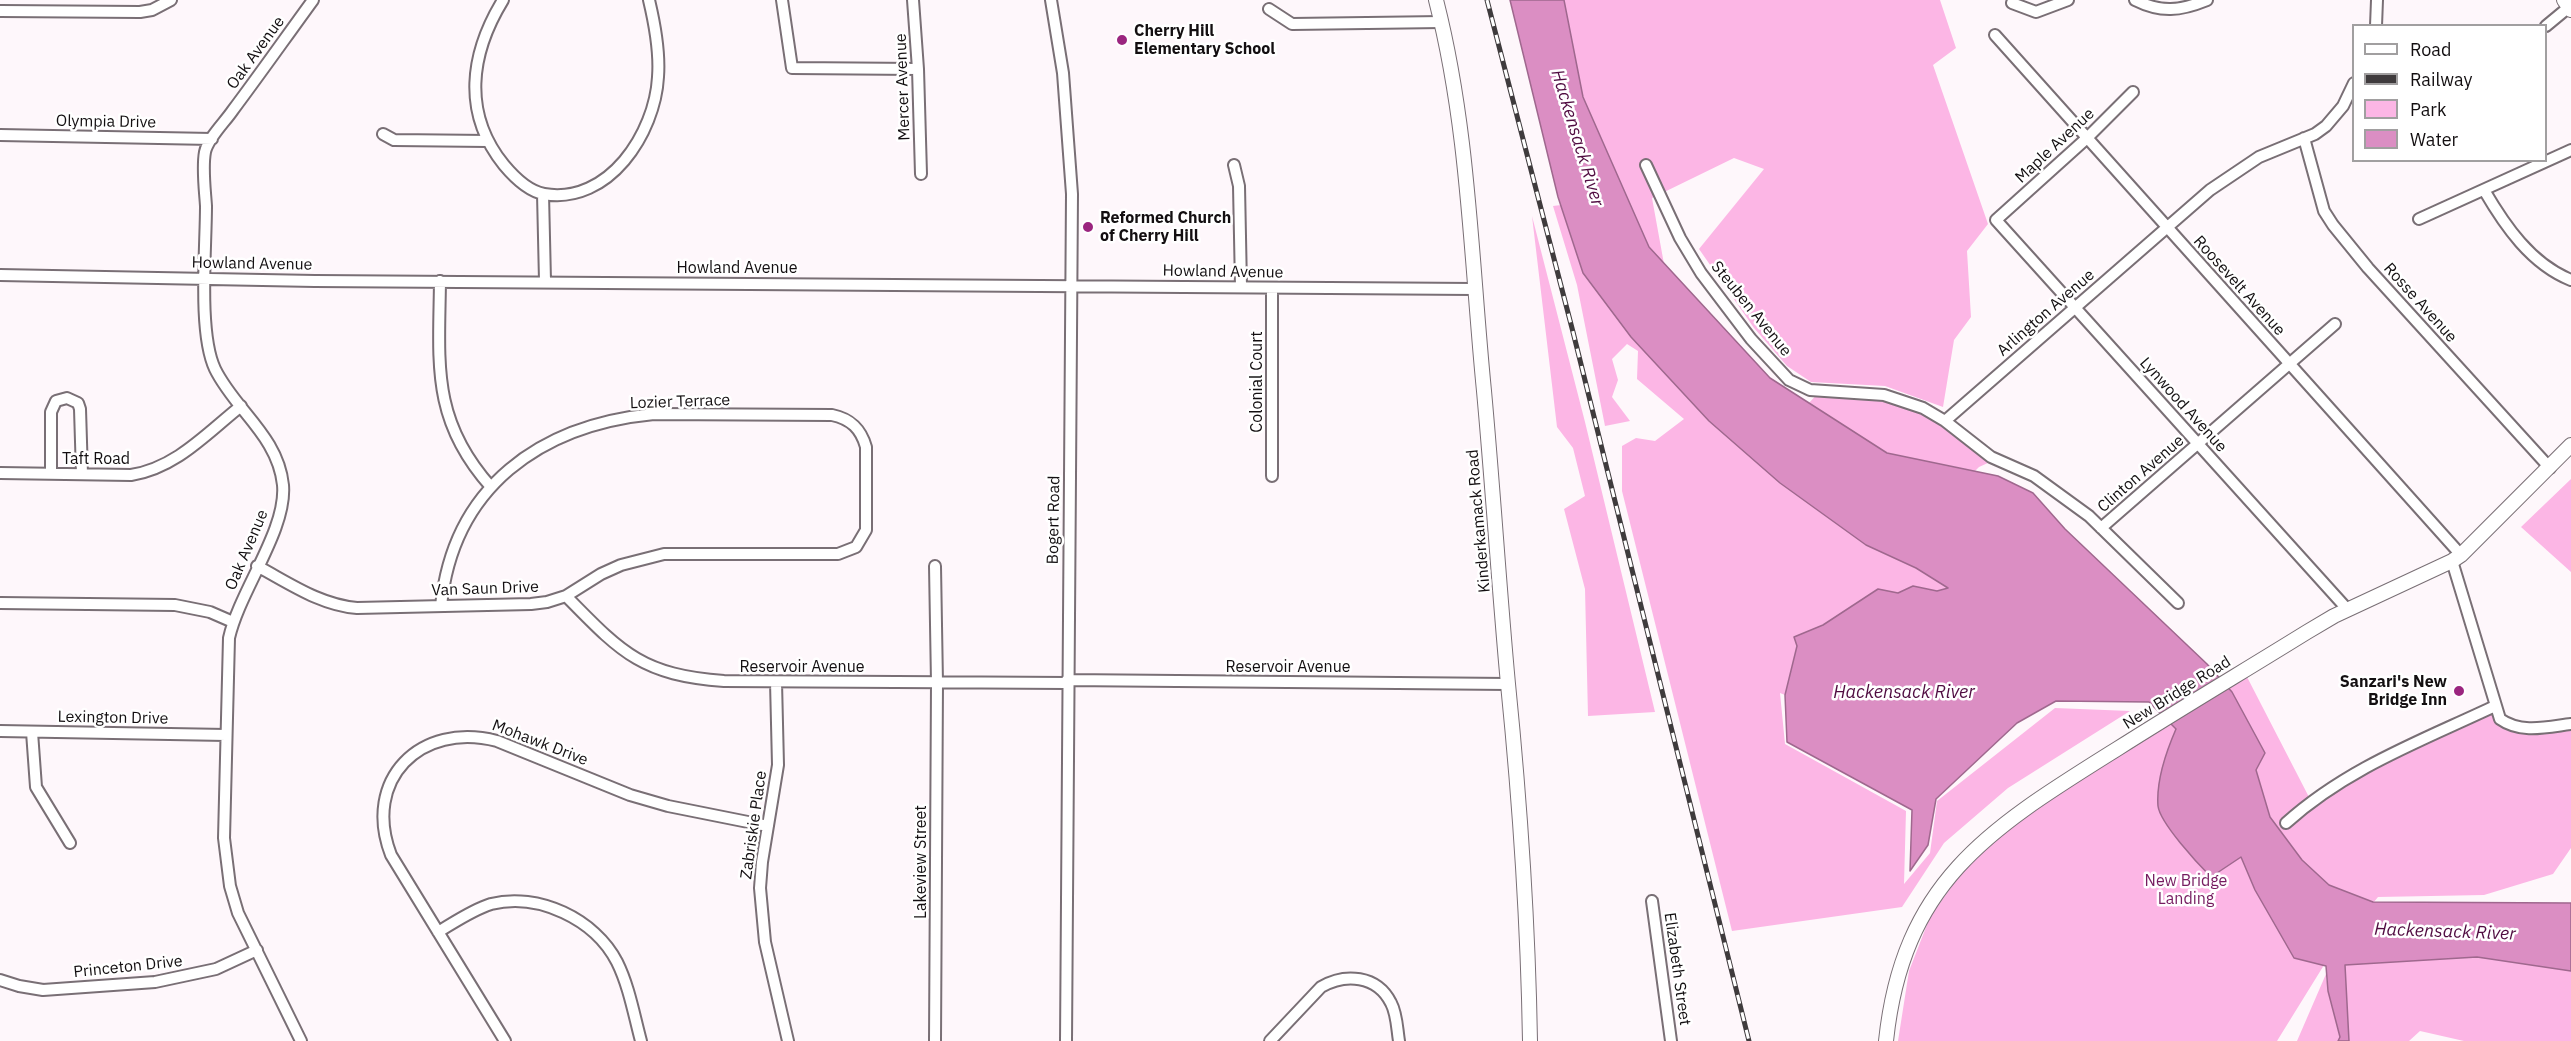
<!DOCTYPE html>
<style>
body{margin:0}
#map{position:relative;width:2571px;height:1041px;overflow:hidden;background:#fef7fb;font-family:"IBM Plex Sans",sans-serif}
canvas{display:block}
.legend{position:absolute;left:2352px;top:24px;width:195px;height:138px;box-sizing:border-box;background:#fff;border:2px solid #a19fa0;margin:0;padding:8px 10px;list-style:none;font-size:18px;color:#130f11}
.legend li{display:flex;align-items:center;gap:12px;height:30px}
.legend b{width:30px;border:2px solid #a19fa0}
</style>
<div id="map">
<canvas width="2571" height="1041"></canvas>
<ul class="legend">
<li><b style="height:8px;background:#fff"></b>Road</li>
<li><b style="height:8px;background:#3f3b3d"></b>Railway</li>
<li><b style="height:16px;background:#fcb6e5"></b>Park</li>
<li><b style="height:16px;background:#db8ec3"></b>Water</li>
</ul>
</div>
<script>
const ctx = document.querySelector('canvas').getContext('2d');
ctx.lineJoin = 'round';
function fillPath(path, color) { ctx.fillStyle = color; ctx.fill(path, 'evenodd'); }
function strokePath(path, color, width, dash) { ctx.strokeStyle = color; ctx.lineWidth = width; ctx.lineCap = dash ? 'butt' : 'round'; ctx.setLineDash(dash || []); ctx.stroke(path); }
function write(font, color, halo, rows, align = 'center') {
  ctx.font = font + ' "IBM Plex Sans",sans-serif'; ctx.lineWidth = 5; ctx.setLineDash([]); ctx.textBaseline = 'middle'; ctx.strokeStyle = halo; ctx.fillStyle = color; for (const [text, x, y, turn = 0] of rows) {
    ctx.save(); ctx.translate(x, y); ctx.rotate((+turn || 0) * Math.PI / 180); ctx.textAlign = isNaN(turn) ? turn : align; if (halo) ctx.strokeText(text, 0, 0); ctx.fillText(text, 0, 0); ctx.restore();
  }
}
fillPath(new Path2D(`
 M1564,0H1940L1956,48L1933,65L1988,224L1967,251L1971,317L1954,340L1943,407L1885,386L1811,382L1787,366L1754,328L1699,249L1764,169L1734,158L1652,198L1664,264L1649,247L1583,98Z
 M1561,205L1583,273L1631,337L1709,421L1780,483L1949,588L1937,591L1913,586L1899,593L1878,589L1823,625L1794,637L1797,645L1785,695L1780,693L1785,744L1906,811L1904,884L1930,853L1937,801L2055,708L2130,711L2008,788L1944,843L1902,907L1732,931L1622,491V446L1636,438L1655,441L1684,419L1637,379L1638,351L1627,344L1612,359L1618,380L1612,397L1630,421L1605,426L1577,285L1553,206Z
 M1532,216L1585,422L1655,712L1588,716L1585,589L1564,509L1585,496L1573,448L1557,427Z
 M1819,392L1901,404L1935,418L1990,462L1979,467L1975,471L1887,453L1809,403Z
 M2571,479V572L2521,527Z
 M2246,675L2311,801L2495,706L2511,727L2571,724V848L2553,874L2484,895L2378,897L2329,957L2277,1041H1898L1909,971L1930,917L1969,862L2018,817Z
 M2477,957L2571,971V1041H2464L2420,1031L2409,1041H2349L2345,965Z
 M2326,974L2328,991L2340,1037L2338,1041H2297Z`), '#fcb6e5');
const water = new Path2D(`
 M1510,0H1564L1583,97L1649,247L1770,378L1887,453L1998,476L2033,493L2065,529L2207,664L2232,692L2265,753L2256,770L2270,817L2302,860L2329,885L2373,902L2571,903V971L2477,957L2345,965L2349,1041H2338L2340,1037L2328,991L2326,966L2294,958L2255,890L2241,857L2211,877C2198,864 2160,823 2158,806C2156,780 2166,752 2176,729L2149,702L2056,701L2017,723L1936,799L1928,845L1910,871L1912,810L1787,742L1785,695L1797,646L1794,637L1823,625L1878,589L1898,593L1913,586L1937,591L1948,588L1916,568L1866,545L1780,483L1709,421L1631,337L1583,273L1558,197Z`);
fillPath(water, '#db8ec3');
strokePath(water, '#9f688e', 1.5);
const minor = new Path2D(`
 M503,0C470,54 462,113 504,165C514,177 528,191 544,194C609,205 655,133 658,77C660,51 655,25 649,0
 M782,0L792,68L918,69
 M913,0L918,69L921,174
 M1051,0L1063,73L1072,194L1066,1041
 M2135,0C2161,13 2180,11 2207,0
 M2012,3L2036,12L2068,0
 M1269,9L1292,24L1442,22
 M0,11L140,12L152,10L171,0
 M2376,26L2377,0
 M2546,26L2569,7
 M1995,35L2461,555
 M2133,92L2087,138L1996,220L2348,610
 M383,134L394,140L488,141
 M0,135L212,139
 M2304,138L2324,211L2333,225L2368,268L2550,468
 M1234,165L1239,186L1241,287
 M1646,165L1680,238L1701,273L1751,339L1789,380L1810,390L1884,395L1923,408L1945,421L1991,457L2034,476L2089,516L2178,603
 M2484,190C2505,226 2531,264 2571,280
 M543,194L545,281
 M2419,219L2571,150
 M0,275L315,281L1474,289
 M440,281C439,364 431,420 491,487
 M1272,288V476
 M1945,421L2210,190L2259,157L2315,134L2326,126L2343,106L2354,83
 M0,473L131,475C176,468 207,433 241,406
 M51,474V412L56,401L67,398L78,403L80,409L82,474
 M2101,528L2335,324
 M2452,561L2500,719C2521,734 2547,727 2571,724
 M257,566C289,583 320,605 357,608L531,604L547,602L566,596L601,574L621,565L664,554H838L856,547L866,530V447C861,429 851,419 832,415L654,414C540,425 453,487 441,606
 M935,566L937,683L935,1041
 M566,596C621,652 641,675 724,681L1067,683
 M0,603L175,605L210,612L233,622
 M1067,680L1508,684
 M776,682L778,765L762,862L760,888L765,942L788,1041
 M0,731L226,735
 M32,732L36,787L70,843
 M2286,823C2347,768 2421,741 2495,706
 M1652,901L1671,1041
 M438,932C455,922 472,910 491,904C538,892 595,919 617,962C629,986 634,1015 641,1041
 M0,980L19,986L43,990L155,982L216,969L257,950
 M301,1041L238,913L230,886L224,838L229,638C240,590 287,530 283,485C278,436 235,410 215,369C198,333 206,249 206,206C205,190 202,168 205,152C208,138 225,122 233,110C260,74 286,37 313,0
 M505,1041L391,855C362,780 420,721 497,741L630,795L668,806L768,826
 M1270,1041L1321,987C1345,973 1377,975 1391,1003C1397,1014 1397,1029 1399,1041`);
const major = new Path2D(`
 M1436,0C1469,129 1471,260 1484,391C1493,489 1499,587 1508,684C1520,803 1528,922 1530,1041
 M2564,0L2571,10
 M1886,1041C1903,880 1991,828 2117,749C2180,709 2244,671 2307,632L2334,616L2452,561L2461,555L2571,445`);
strokePath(minor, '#796f75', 14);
strokePath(major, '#796f75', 16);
strokePath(minor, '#fff', 10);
strokePath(major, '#fff', 14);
const rail = new Path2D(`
 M1487,0L1573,332L1749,1041`);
strokePath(rail, '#3f3b3d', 5);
strokePath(rail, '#fff', 3, [9]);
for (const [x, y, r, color] of [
 [1122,40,6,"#9b257f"],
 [1088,227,6,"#9b257f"],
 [2459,691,6,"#9b257f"]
]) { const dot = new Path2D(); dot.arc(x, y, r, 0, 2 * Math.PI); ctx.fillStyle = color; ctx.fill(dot); strokePath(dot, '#fff', 2); }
write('bold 16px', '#130f11', '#fff', [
 ["Cherry Hill",1134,31],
 ["Elementary School",1134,49],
 ["Reformed Church",1100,218],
 ["of Cherry Hill",1100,236],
 ["Sanzari's New",2447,682,"right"],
 ["Bridge Inn",2447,700,"right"]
], 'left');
write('16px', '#130f11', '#fff', [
 ["Oak Avenue",256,53,-54],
 ["Mercer Avenue",903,87,-92],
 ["Olympia Drive",106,122,1],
 ["Maple Avenue",2055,146,-43],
 ["Howland Avenue",252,264,1],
 ["Howland Avenue",737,268],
 ["Howland Avenue",1223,272,1],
 ["Roosevelt Avenue",2239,286,48],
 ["Rosse Avenue",2420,303,48],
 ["Steuben Avenue",1751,309,51],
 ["Arlington Avenue",2046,313,-41],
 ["Colonial Court",1257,382,-90],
 ["Lozier Terrace",680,402,-2],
 ["Lynwood Avenue",2183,405,48],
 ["Taft Road",96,459],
 ["Clinton Avenue",2141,474,-41],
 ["Bogert Road",1054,520,-89],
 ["Kinderkamack Road",1479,521,-95],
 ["Oak Avenue",247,550,-67],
 ["Van Saun Drive",485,589,-2],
 ["Reservoir Avenue",802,667],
 ["Reservoir Avenue",1288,667],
 ["New Bridge Road",2177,693,-32],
 ["Lexington Drive",113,718,1],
 ["Mohawk Drive",540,743,21],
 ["Zabriskie Place",754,825,-82],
 ["Lakeview Street",921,862,-90],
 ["Princeton Drive",128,967,-6],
 ["Elizabeth Street",1677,969,82]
]);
write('16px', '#761c60', '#fff', [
 ["New Bridge",2186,881],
 ["Landing",2186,899]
]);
write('italic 18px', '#500c41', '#fff', [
 ["Hackensack River",1577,138,73],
 ["Hackensack River",1904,693],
 ["Hackensack River",2445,932,2]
]);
</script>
